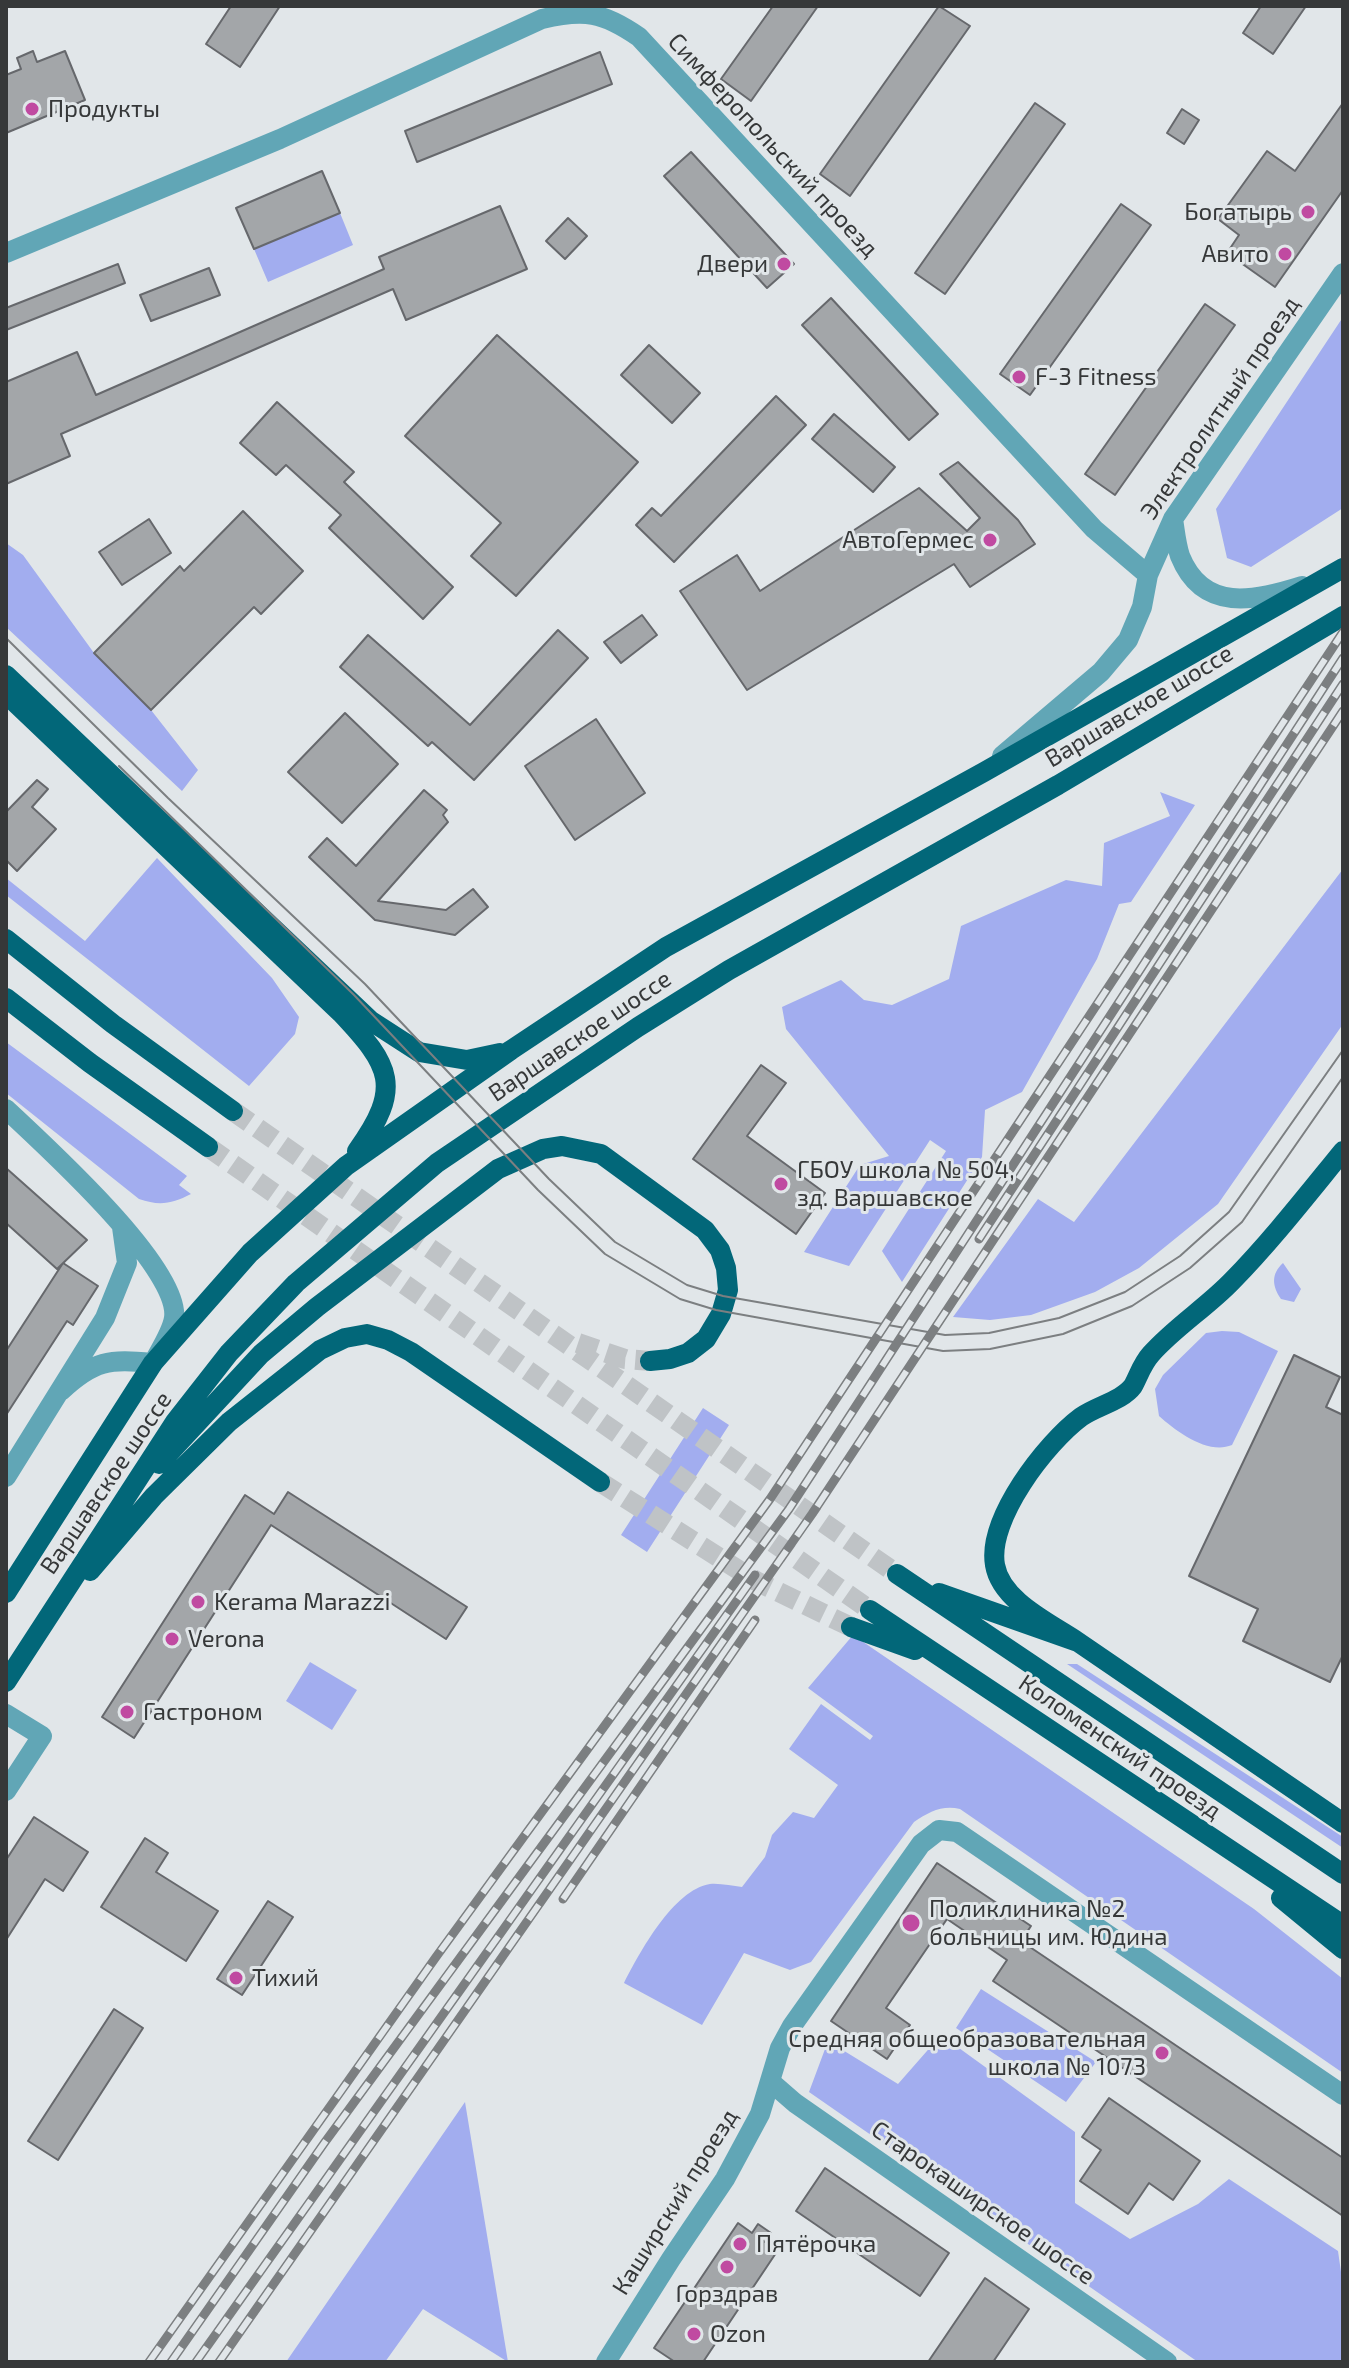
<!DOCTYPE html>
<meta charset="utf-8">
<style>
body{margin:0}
#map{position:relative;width:1349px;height:2368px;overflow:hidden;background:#e1e6e9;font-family:"Exo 2",sans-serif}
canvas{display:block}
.frame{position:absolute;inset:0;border:8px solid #363839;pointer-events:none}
</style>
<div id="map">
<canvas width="1349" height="2368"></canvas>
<div class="frame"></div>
</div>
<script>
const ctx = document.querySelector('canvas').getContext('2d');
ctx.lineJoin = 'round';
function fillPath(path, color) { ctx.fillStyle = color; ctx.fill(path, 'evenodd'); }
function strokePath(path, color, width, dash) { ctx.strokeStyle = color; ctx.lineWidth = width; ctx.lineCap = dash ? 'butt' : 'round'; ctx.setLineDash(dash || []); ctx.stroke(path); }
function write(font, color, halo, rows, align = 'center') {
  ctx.font = font + ' "Exo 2",sans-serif'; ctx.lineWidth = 6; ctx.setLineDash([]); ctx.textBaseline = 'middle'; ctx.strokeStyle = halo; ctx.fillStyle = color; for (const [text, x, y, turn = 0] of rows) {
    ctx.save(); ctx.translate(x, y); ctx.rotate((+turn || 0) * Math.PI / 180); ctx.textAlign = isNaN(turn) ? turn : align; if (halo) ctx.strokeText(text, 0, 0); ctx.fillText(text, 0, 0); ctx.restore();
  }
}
fillPath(new Path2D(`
 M340,213L353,245L268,282L254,249Z
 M1343,317V508L1251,567L1227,558L1216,509Z
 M6,543L23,555L94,653L151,710L198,770L182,791L6,627Z
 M1160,792L1195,805L1131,902L1119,904L1097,959L1022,1092L985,1110L982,1157L902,1282L882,1251L946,1151L930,1140L849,1266L804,1252L860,1165L889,1156L786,1029L782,1007L841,980L864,1000L892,1005L949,979L961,926L1066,880L1102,886L1104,843L1170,816Z
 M157,858L272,978L299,1017L295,1034L249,1086L6,895V878L85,941Z
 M1343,869V1024L1218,1204L1139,1268L1095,1292L1031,1315L990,1320L953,1317L1038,1199L1074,1222Z
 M6,1042L187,1176L179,1185L191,1194C172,1204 159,1206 139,1199L6,1093Z
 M1283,1263L1301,1289L1294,1302L1281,1299C1272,1286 1271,1274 1283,1263Z
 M1222,1331L1239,1332L1278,1351L1232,1445C1208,1455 1177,1432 1159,1416L1155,1389L1163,1375L1206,1333Z
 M703,1408L729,1425L647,1552L621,1535Z
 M853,1635L1254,1909L1343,1979V2073L960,1809C942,1805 929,1812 914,1822L811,1962L790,1970L744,1953L702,2025L624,1983C640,1952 673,1890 710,1884C720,1883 732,1886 742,1887L765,1857L772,1835L793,1812L814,1818L838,1785L789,1749L821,1704L870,1740L873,1736L808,1688Z
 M310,1662L357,1690L332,1730L286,1701Z
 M1067,1664H1077L1343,1837V1848Z
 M981,1989L1096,2062L1066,2102L956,2028Z
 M941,2035L1075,2132V2203L1130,2239L1198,2204L1229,2179L1338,2251L1343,2286V2362H1198L809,2092L828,2041L898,2084Z
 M465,2102L508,2362L423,2309L385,2362H286Z`), '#a2adef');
const building = new Path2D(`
 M231,6H280L240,67L206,44Z
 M773,6H818L751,101L721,79Z
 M939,6L970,26L850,196L820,174Z
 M1261,6H1306L1273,54L1243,33Z
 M33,51L37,62L65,51L85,100L6,133V75L21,69L17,58Z
 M600,52L612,84L417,162L405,131Z
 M1035,103L1065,124L945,294L915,273Z
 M1343,103V190L1275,287L1227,253L1239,235L1218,219L1267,151L1295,171Z
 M1182,109L1199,120L1184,144L1167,133Z
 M691,152L794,264L767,288L664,176Z
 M322,171L340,213L254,249L236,208Z
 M1121,204L1151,225L1030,395L1000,374Z
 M500,206L527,269L406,320L393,289L61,434L70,456L6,484V382L77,352L96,395L384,269L379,257Z
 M568,218L587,236L565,259L546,241Z
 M118,264L125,283L6,330V308Z
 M209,268L220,295L151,321L140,295Z
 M831,298L938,414L909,440L802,325Z
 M1205,304L1235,325L1115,495L1085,474Z
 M497,335L638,462L516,596L471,556L501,523L405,436Z
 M649,345L700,393L672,423L621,375Z
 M776,396L806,425L674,562L636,525L652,508L661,516Z
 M277,402L354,472L344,482L453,587L423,619L329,528L341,515L286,465L276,475L240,443Z
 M834,414L895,467L873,492L812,439Z
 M958,462L1018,520L1035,544L970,587L954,564L747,690L680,591L737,555L760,591L919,488L967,531L980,518L940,474Z
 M243,511L303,571L261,614L254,607L151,710L94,653L180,566L184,571Z
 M149,519L171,553L122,585L99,552Z
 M642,615L657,635L621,663L604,642Z
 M558,630L588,658L474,780L432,742L428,746L340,667L368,635L470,725Z
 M345,713L398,764L342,823L288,772Z
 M596,719L645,793L575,840L525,766Z
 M37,780L48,789L32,807L56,829L17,871L6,860V812Z
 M424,790L447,810L443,815L448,822L378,901L446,910L473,889L488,907L455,935L375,920L309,857L327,838L356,866Z
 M761,1065L786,1083L747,1136L825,1193L796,1234L693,1159Z
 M6,1168L87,1240L57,1269L6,1223Z
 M63,1263L98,1286L73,1325L67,1321L6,1415V1351Z
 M1294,1355L1340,1377L1326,1407L1343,1415V1655L1330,1682L1243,1641L1258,1609L1189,1576Z
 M288,1492L467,1607L446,1639L271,1525L134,1738L102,1717L245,1495L274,1514Z
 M34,1817L88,1852L63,1891L45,1879L6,1940V1860Z
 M145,1838L168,1853L156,1872L218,1911L186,1961L101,1907Z
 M937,1863L1031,1926L1021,1941L1343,2158V2216L993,1981L1007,1960L947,1919L886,2008L910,2025L887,2059L831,2021Z
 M268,1901L293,1917L242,1995L217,1979Z
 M114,2009L143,2028L58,2160L28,2141Z
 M1109,2098L1200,2161L1173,2200L1149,2183L1128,2214L1080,2181L1101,2150L1082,2137Z
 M825,2168L949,2253L920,2296L796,2211Z
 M738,2223L752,2233L758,2224L771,2233L765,2242L778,2250L703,2362H675L654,2348Z
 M985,2278L1029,2309L993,2362H928Z`);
fillPath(building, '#a3a6a9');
strokePath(building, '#66686c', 2);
strokePath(new Path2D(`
 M233,1111L897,1574
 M208,1147L870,1610
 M578,1343L625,1359L650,1361
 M600,1482L756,1581L851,1627`), '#bfc3c6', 20, [20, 10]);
strokePath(new Path2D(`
 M6,253L280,139L542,19C584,9 603,12 639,37L1094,529L1148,575
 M1173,519C1175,531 1176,544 1180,556C1203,613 1255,601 1302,586
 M1002,756L1101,672L1128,640L1142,607L1148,575L1173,519L1343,273
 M6,1109C43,1144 181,1268 174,1318C172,1332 160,1350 153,1363C109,1359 94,1360 61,1391
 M6,1477L105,1318L127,1263L122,1227
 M6,1714L42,1736L6,1791
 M772,2083L795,2103L1167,2362
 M606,2362L671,2259L725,2179L760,2114L780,2048L792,2026L921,1844L939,1830L957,1832L1343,2095`), '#61a6b6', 20);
strokePath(new Path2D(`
 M6,675L371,1021L419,1052L467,1060L500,1053
 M6,694L341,1013C391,1066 403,1087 357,1151
 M6,939L113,1024L233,1111
 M6,998L90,1063L208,1147
 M159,1464L261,1354L317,1307L498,1169L543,1149L562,1146L601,1154L705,1230L720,1250L726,1268L728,1290L721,1314L706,1339L688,1353L670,1359L650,1361
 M90,1571L154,1496L229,1422L320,1350L345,1338L367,1334L388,1340L411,1352L600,1482
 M897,1574L1343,1874
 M6,1593L153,1363L250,1253L346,1166L511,1050L666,947L984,772L1343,568
 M939,1593L1078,1642L1343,1823
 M870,1610L1343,1925
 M851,1627L915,1650
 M1078,1642C1050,1623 1001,1601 995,1565C987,1519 1046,1443 1081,1417C1096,1406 1122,1401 1133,1386C1139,1375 1142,1364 1151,1354C1175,1327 1207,1307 1232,1281C1272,1240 1307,1195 1343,1151
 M6,1682L175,1422L229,1353L296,1283L437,1163L638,1027L729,970L1058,785L1343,616
 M1281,1898L1343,1949`), '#026779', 20);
strokePath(new Path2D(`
 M6,638L168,798L365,984L549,1179L615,1242L687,1285L723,1296L945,1335L989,1333L1059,1318L1125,1292L1180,1256L1229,1212L1343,1050
 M119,766L354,995L538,1190L605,1254L680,1299L716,1310L943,1351L990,1349L1063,1334L1132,1306L1190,1268L1242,1222L1343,1077`), '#7c7f81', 2);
const rail = new Path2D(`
 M979,1239L1343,684
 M563,1899L755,1620
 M149,2362L436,1957L770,1499L1343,632
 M171,2362L325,2142L789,1509L1343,658
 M196,2362L755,1575
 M219,2362L812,1514L1343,711`);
strokePath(rail, '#7c7f81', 9);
strokePath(rail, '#e1e6e9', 6, [18]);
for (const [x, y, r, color] of [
 [32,109,8,"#c04aa1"],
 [1308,212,8,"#c04aa1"],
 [1285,254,8,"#c04aa1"],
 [784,264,8,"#c04aa1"],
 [1019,377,8,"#c04aa1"],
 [990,540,8,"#c04aa1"],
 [781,1184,8,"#c04aa1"],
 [198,1602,8,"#c04aa1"],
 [172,1639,8,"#c04aa1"],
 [127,1712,8,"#c04aa1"],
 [911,1923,10,"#c04aa1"],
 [236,1978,8,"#c04aa1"],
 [1162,2053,8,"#c04aa1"],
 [740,2244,8,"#c04aa1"],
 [727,2267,8,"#c04aa1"],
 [694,2334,8,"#c04aa1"]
]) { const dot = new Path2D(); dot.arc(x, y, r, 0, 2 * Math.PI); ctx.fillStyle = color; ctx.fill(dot); strokePath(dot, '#e1e6e9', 3); }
write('24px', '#363839', '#e1e6e9', [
 ["Продукты",48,109],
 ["Богатырь",1292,212,"right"],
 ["Авито",1269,254,"right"],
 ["Двери",768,264,"right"],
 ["F-3 Fitness",1035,377],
 ["АвтоГермес",974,540,"right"],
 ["ГБОУ школа № 504,",797,1170],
 ["зд. Варшавское",797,1198],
 ["Kerama Marazzi",214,1602],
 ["Verona",188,1639],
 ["Гастроном",143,1712],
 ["Поликлиника №2",929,1909],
 ["больницы им. Юдина",929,1937],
 ["Тихий",252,1978],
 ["Средняя общеобразовательная",1146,2039,"right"],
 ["школа № 1073",1146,2067,"right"],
 ["Пятёрочка",756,2244],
 ["Горздрав",727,2294,"center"],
 ["Ozon",710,2334]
], 'left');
write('24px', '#363839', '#e1e6e9', [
 ["Симферопольский проезд",773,145,47],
 ["Электролитный проезд",1220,408,-56],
 ["Варшавское шоссе",1139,706,-31],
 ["Варшавское шоссе",580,1036,-34],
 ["Варшавское шоссе",106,1483,-56],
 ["Коломенский проезд",1120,1747,34],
 ["Каширский проезд",675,2202,-58],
 ["Старокаширское шоссе",983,2203,35]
]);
</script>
